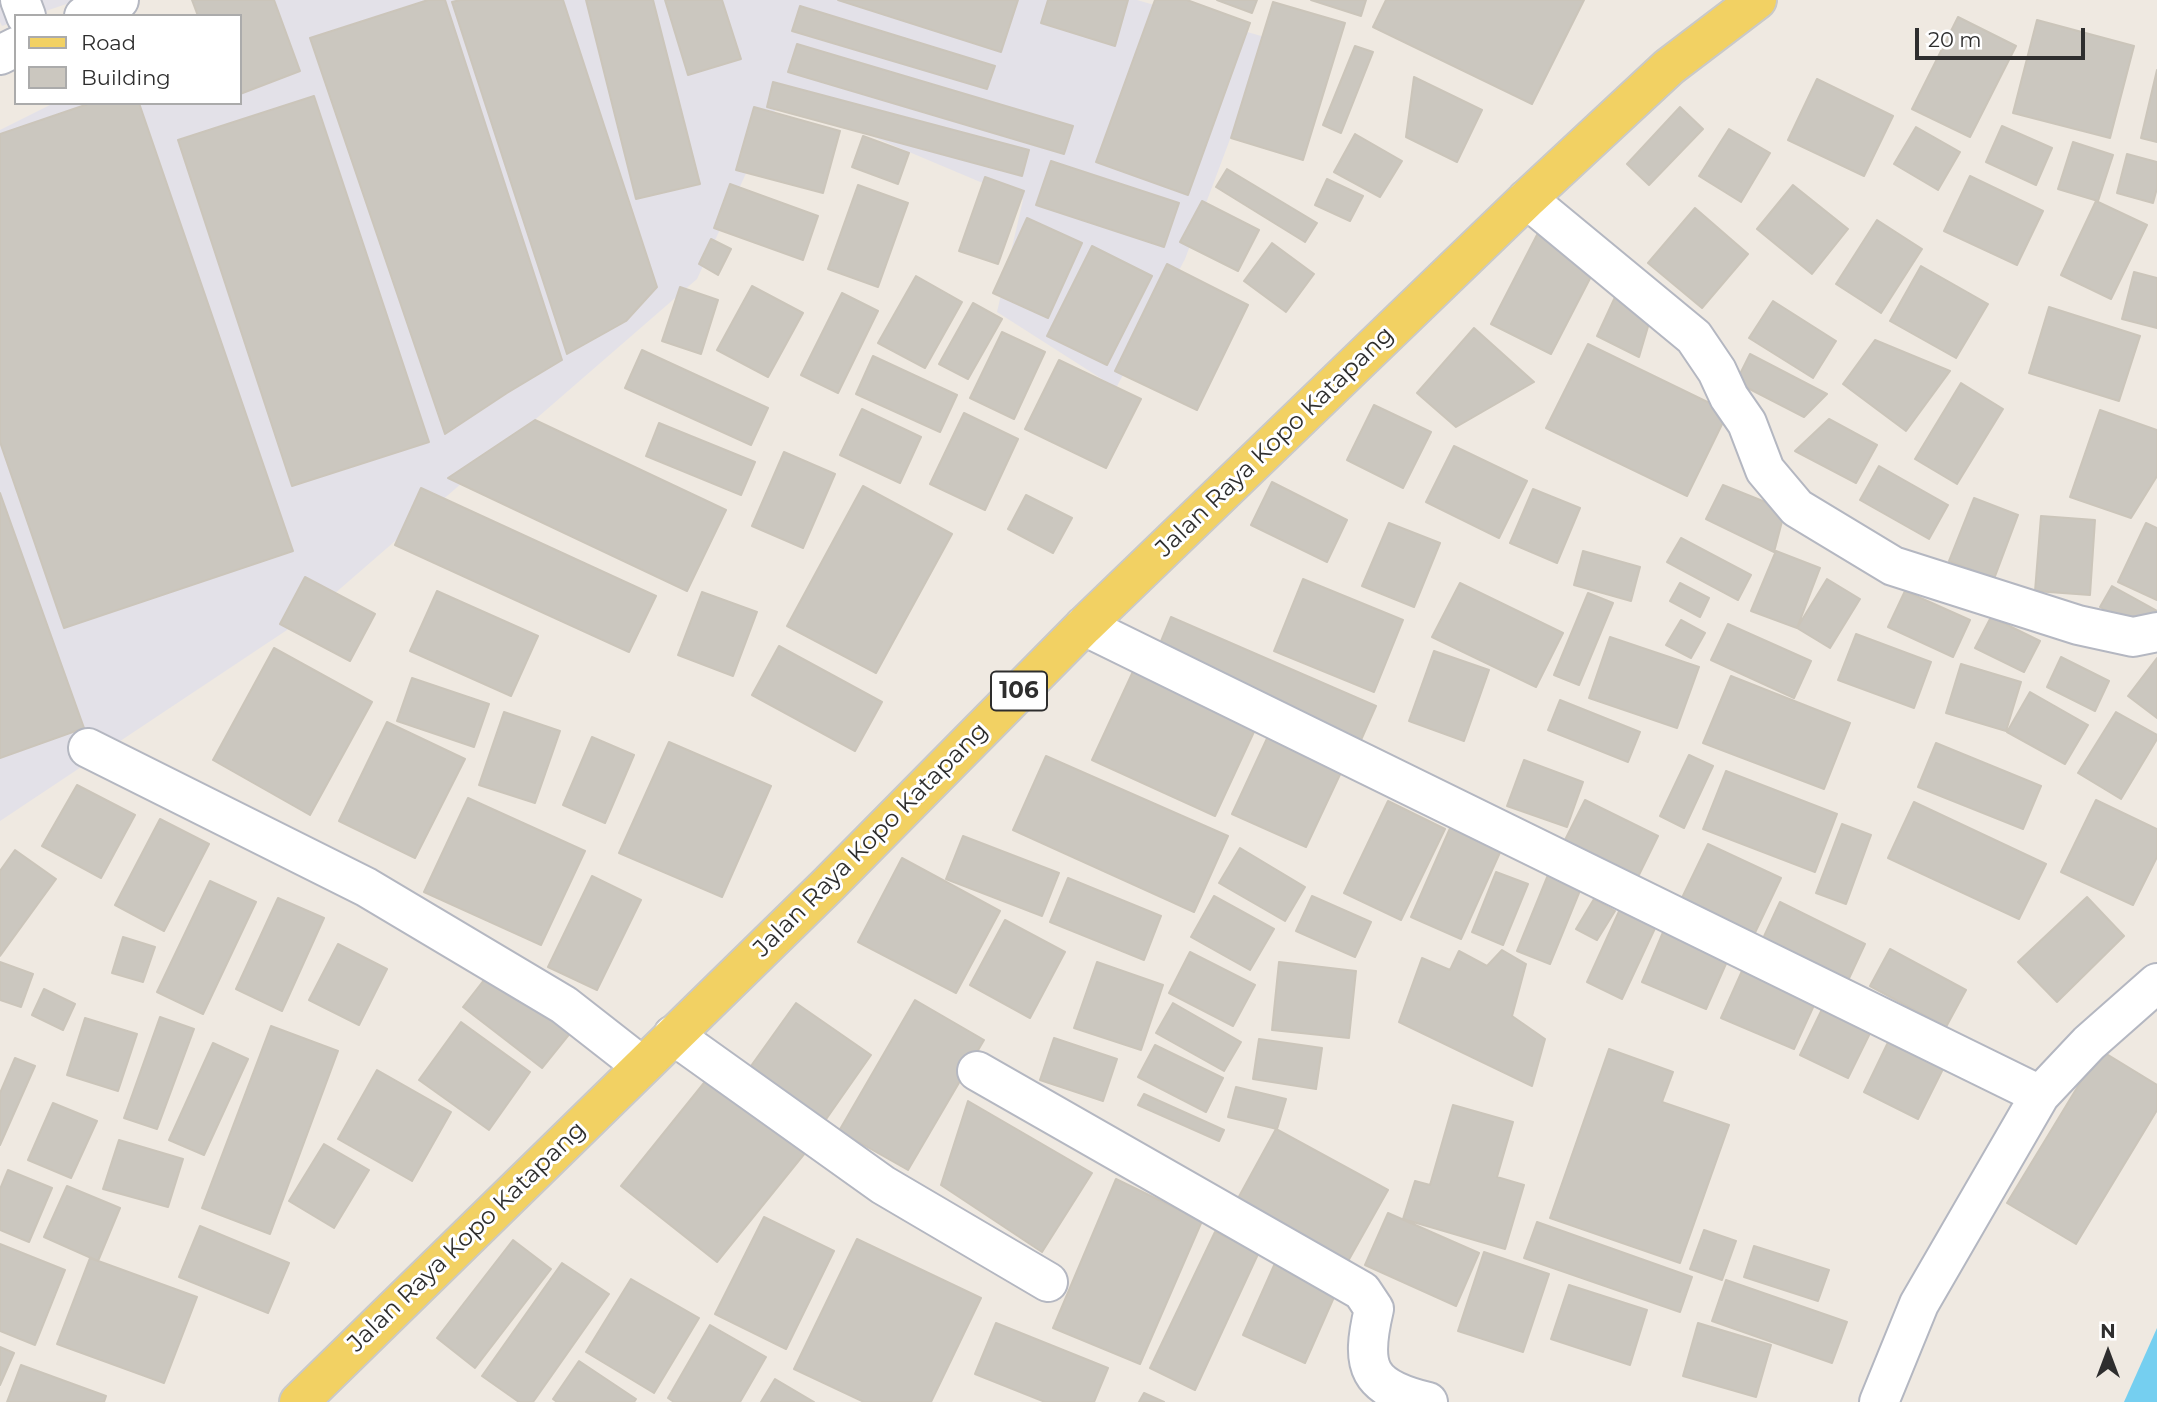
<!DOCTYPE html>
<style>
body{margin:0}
#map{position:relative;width:2157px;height:1402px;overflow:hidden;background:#efe9e1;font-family:Montserrat,sans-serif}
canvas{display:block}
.legend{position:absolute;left:14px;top:14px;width:228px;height:91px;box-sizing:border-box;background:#fff;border:2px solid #ababab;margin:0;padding:9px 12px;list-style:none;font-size:21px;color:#2e2e2e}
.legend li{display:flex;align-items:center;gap:14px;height:35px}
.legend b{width:35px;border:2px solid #ababab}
.north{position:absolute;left:2073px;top:1318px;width:70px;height:70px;-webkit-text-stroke:5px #fff;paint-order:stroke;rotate:0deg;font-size:19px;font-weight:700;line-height:28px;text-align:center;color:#2e2e2e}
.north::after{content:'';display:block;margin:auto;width:24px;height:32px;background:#2e2e2e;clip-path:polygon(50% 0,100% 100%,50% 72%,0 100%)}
.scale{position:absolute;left:1915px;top:28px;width:170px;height:32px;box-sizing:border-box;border:4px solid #2e2e2e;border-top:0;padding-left:9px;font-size:21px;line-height:24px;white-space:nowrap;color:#2e2e2e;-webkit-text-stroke:5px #fff;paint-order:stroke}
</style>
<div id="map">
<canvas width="2157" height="1402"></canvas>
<ul class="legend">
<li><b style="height:9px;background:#f2d163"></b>Road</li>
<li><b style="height:19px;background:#cbc7bf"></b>Building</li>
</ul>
<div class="north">N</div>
<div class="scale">20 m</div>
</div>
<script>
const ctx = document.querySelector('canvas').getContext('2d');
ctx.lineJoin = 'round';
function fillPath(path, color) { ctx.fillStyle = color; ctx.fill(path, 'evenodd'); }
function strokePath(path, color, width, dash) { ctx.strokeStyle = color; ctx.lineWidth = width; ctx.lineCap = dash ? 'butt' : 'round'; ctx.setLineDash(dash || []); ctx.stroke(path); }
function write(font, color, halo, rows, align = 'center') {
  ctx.font = font + ' Montserrat,sans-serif'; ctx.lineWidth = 6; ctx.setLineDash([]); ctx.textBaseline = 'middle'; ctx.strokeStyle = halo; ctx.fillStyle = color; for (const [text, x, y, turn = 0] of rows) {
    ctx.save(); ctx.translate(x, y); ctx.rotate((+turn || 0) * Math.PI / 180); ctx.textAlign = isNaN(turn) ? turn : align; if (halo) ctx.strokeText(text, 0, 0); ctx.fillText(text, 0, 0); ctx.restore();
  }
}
fillPath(new Path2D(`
 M0,0H78L2,26L0,22Z
 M262,0H1137L1268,38L1185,259L1116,388L997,312L1023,200L781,98L697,279L311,614L0,821V130L54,103H240V16Z`), '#e3e1e8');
fillPath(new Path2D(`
 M2157,1328V1402H2124Z`), '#75cff0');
const building = new Path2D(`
 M192,0H274L300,71L240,94V16H198Z
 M428,0H445L562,360L507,393L445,434L310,38Z
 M460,0H563L657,287L626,321L567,354L452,2Z
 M586,0H653L700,184L636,199Z
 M665,0H722L741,59L688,75Z
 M838,0H1018L1001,52Z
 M1048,0H1128L1115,46L1041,23Z
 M1155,0H1187L1250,23L1188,195L1096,162Z
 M1217,0H1257L1252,13Z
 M1311,0H1366L1361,16Z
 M1386,0H1584L1532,104L1373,27Z
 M1273,2L1345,23L1303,160L1231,138Z
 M800,6L995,66L987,89L792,31Z
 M1958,17L2016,46L1970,137L1912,109Z
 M2037,20L2134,46L2110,138L2013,113Z
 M797,44L1073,126L1064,154L788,72Z
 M1355,46L1373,52L1341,133L1323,125Z
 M2157,70V142L2141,138Z
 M1414,77L1482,110L1457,162L1406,137Z
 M1817,79L1893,116L1864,176L1788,140Z
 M773,82L1029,150L1022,176L767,107Z
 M314,96L429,442L292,486L178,140Z
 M91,103H139L293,551L64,628L0,442V134Z
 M754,107L840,131L823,193L736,170Z
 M1680,107L1703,129L1649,185L1627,164Z
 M2002,126L2052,148L2036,185L1986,162Z
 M1916,127L1960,152L1938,190L1894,164Z
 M1729,129L1770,153L1741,202L1699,176Z
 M1355,134L1402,161L1380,197L1334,172Z
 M863,136L909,153L898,184L852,167Z
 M2073,142L2113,155L2098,201L2058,189Z
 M2127,154L2157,162V188L2153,203L2117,193Z
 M1051,161L1179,203L1164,247L1036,205Z
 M1227,169L1317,223L1305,242L1216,187Z
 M1970,176L2043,211L2017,265L1944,231Z
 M985,177L1024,191L998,264L959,251Z
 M1327,179L1363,196L1350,221L1315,205Z
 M730,184L818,216L803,260L714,228Z
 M858,185L908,203L878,287L828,269Z
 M1793,185L1848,229L1812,274L1757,229Z
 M1202,201L1259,230L1238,271L1180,242Z
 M2096,201L2147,225L2111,299L2061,275Z
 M1695,208L1748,254L1702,308L1648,263Z
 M1027,218L1082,243L1048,318L993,293Z
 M1877,220L1922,249L1881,313L1836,284Z
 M1538,233L1598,263L1551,354L1491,324Z
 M711,239L731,249L718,275L699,264Z
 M1272,243L1314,274L1286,312L1244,281Z
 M1092,246L1152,276L1107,365L1047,336Z
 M1167,264L1248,305L1197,410L1115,371Z
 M1921,266L1988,304L1956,358L1890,321Z
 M2134,272L2157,278V328L2122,319Z
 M916,276L962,302L925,368L878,343Z
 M752,286L803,313L768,377L717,350Z
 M680,287L718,300L701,354L662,341Z
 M842,293L878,311L838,393L801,375Z
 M1616,295L1652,313L1639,357L1597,336Z
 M1773,301L1836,341L1813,378L1749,338Z
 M973,303L1002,319L968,379L939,364Z
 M2049,307L2140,336L2119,401L2029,373Z
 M1474,328L1534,382L1456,427L1417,393Z
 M1002,332L1045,352L1014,419L970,398Z
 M1875,340L1950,371L1906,431L1843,384Z
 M1588,344L1728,412L1687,496L1546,428Z
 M642,350L768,408L751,445L625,388Z
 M1750,354L1827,394L1804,417L1736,382Z
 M873,356L957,395L940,432L856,394Z
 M1059,360L1141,399L1106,468L1025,429Z
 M1961,383L2003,409L1957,484L1915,459Z
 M1374,405L1431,432L1403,488L1347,460Z
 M862,409L921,437L900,483L840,455Z
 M2100,410L2157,430V476L2131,518L2070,497Z
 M964,413L1018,439L985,510L930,484Z
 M1829,419L1877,445L1856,483L1795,451Z
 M535,420L726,510L687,591L448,478Z
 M659,423L755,462L741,495L646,456Z
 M1454,446L1527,481L1499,538L1426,502Z
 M784,452L835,474L803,548L752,526Z
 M1879,466L1948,505L1929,539L1860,500Z
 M1272,482L1347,520L1327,562L1251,525Z
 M1723,485L1785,510L1774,552L1706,519Z
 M863,486L952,534L876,673L787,626Z
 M421,488L656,596L629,652L395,545Z
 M1533,489L1580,508L1557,563L1510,543Z
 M0,493L84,728L0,758Z
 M1026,495L1072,518L1053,553L1008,529Z
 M1974,498L2018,515L1994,579L1949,561Z
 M2041,516L2095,520L2090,595L2035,591Z
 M1389,523L1440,543L1414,607L1362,586Z
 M2146,523L2157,528V600L2118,582Z
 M1681,538L1751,575L1738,600L1667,562Z
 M1583,551L1640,567L1631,601L1574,585Z
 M1776,551L1820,568L1797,628L1751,611Z
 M305,577L375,614L350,661L280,624Z
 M1303,579L1403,620L1374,692L1274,651Z
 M1827,579L1860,599L1830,648L1797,628Z
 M1460,583L1563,633L1536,687L1432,637Z
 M1680,583L1709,598L1700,617L1670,601Z
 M2112,586L2157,611L2145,632L2100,607Z
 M437,591L538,636L511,696L410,651Z
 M1905,591L1970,620L1953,657L1888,627Z
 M702,592L757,612L733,676L678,655Z
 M1588,593L1613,603L1579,685L1554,675Z
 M1171,617L1376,706L1361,740L1157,651Z
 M1991,617L2040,641L2024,672L1975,648Z
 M1681,620L1705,633L1691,658L1666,645Z
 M1728,624L1811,661L1794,698L1711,660Z
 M1856,634L1931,662L1914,708L1838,680Z
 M1610,637L1699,667L1677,728L1589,698Z
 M779,646L882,702L855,751L752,695Z
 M274,648L372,702L310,815L213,760Z
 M1434,651L1489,670L1464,741L1409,721Z
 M2061,657L2109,681L2095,711L2047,687Z
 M2157,658V718L2128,696Z
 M1961,664L2021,682L2006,731L1946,713Z
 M1136,665L1259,721L1215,816L1092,760Z
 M1731,676L1850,723L1824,789L1703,743Z
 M412,678L489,704L474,747L397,721Z
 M2030,692L2088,725L2065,764L2007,732Z
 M1560,700L1640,732L1628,762L1548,730Z
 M504,712L560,731L535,803L479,785Z
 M2116,712L2157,735V739L2121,799L2078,773Z
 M387,722L465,759L415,858L339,821Z
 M1270,732L1344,766L1306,847L1232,814Z
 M592,737L634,755L605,823L563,805Z
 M669,742L771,786L722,897L619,853Z
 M1936,743L2041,786L2023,829L1918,787Z
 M1689,755L1713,766L1684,828L1660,816Z
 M1046,756L1228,836L1194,912L1013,830Z
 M1524,760L1583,782L1567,827L1507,806Z
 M1726,771L1837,814L1815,872L1703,829Z
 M77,785L135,815L101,878L42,846Z
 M468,798L585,851L541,945L424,892Z
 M1585,800L1658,836L1634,885L1560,850Z
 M2096,800L2157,829V857L2133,905L2061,872Z
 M1388,801L1445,829L1401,920L1344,893Z
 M1914,802L2046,864L2019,919L1888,858Z
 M160,819L209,844L164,931L115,905Z
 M1842,824L1871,835L1846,904L1816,893Z
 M1451,826L1502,848L1461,939L1411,917Z
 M963,836L1059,873L1042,916L946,879Z
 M1708,844L1781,878L1752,939L1679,904Z
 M1240,848L1305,887L1285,921L1219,883Z
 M15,850L56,879L0,956V871Z
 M902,858L1000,911L956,993L858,942Z
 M1496,872L1528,884L1503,945L1472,932Z
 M1548,875L1581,888L1550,964L1517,951Z
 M592,876L641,900L597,990L548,967Z
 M1068,878L1161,916L1144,960L1050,922Z
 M210,881L256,902L203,1014L157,992Z
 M1214,896L1274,929L1250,970L1191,937Z
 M1312,896L1371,922L1355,957L1296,931Z
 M2087,897L2124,936L2057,1002L2018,962Z
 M278,898L324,918L282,1011L236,989Z
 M1594,899L1615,911L1597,940L1576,929Z
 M1780,902L1865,944L1845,987L1760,945Z
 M1621,907L1657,924L1622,999L1587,982Z
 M1005,920L1065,952L1030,1018L970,985Z
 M1664,930L1729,957L1706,1009L1642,982Z
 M123,937L155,947L143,982L112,973Z
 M338,944L387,969L359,1025L309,1000Z
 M1890,949L1966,990L1946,1027L1870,986Z
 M1502,950L1526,964L1512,1016L1545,1039L1532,1086L1399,1022L1422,958L1450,970L1459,951L1487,966Z
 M1190,952L1255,985L1233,1026L1169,993Z
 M0,962L33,974L21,1007L0,1000Z
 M1097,962L1163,985L1141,1050L1074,1028Z
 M1279,962L1356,971L1349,1038L1272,1030Z
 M491,971L571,1032L542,1068L463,1007Z
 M1742,971L1815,1003L1794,1049L1721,1018Z
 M44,989L75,1004L63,1030L32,1015Z
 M915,1000L984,1040L908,1170L839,1131Z
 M1826,1001L1875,1023L1848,1078L1800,1055Z
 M796,1003L871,1055L822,1125L746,1073Z
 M1173,1003L1241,1042L1224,1071L1156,1033Z
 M160,1017L194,1029L157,1129L124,1118Z
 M85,1018L137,1034L118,1091L67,1075Z
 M461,1022L530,1072L489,1130L419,1080Z
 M271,1026L338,1051L270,1234L202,1208Z
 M1893,1032L1948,1059L1918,1119L1864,1092Z
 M1054,1038L1117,1059L1103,1101L1040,1080Z
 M1259,1039L1322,1048L1316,1089L1253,1079Z
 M213,1043L248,1059L204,1155L169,1140Z
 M1155,1045L1223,1078L1206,1112L1138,1077Z
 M1609,1049L1673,1072L1662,1102L1729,1125L1680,1263L1550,1218Z
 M2100,1050L2157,1085V1110L2076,1244L2007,1203Z
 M15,1058L35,1066L0,1145V1093Z
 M377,1070L451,1112L412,1181L338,1139Z
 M712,1073L809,1148L717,1262L621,1186Z
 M1236,1087L1286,1099L1277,1129L1228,1117Z
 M1144,1094L1224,1130L1219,1141L1138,1105Z
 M968,1101L1092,1173L1042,1252L941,1185Z
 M53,1103L97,1121L71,1178L28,1160Z
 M1453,1105L1513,1122L1497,1177L1524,1185L1505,1249L1403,1219L1415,1181L1430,1185Z
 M1276,1129L1388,1190L1347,1263L1236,1202Z
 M119,1140L183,1159L168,1207L103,1189Z
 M324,1144L369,1170L334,1228L289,1201Z
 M8,1170L52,1188L29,1242L0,1230V1189Z
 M1116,1179L1202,1221L1140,1364L1053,1328Z
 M67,1186L120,1208L98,1261L44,1237Z
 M1388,1213L1479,1253L1456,1306L1365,1265Z
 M764,1217L834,1251L786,1349L715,1314Z
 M1537,1222L1692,1277L1680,1312L1524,1258Z
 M200,1226L289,1263L268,1313L179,1277Z
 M1704,1230L1736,1241L1722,1280L1690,1269Z
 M1215,1232L1259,1252L1195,1390L1150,1368Z
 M857,1239L981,1298L931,1402H864L794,1369Z
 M513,1240L551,1269L475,1368L437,1338Z
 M0,1244L65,1270L35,1345L0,1331Z
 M1754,1246L1829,1270L1818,1301L1744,1277Z
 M1484,1252L1549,1274L1523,1352L1458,1331Z
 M90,1258L197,1297L164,1383L57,1344Z
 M1276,1261L1338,1288L1305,1363L1243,1335Z
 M562,1263L609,1294L533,1402H519L482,1376Z
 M631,1279L699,1318L654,1393L586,1352Z
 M1726,1280L1847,1322L1832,1363L1712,1321Z
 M1569,1285L1647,1310L1630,1365L1551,1339Z
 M996,1323L1108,1368L1094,1402H1045L975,1374Z
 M1698,1323L1771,1345L1756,1397L1683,1376Z
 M710,1325L766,1357L740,1402H674L668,1398Z
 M0,1347L14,1353L0,1385Z
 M579,1361L636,1399L634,1402H557L553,1399Z
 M21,1365L106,1396L104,1402H7Z
 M775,1379L814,1402H761Z
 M1144,1393L1164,1402H1139Z`);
fillPath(building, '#cbc7bf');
strokePath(building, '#cbc5ba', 2);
const minor = new Path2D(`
 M20,0L26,16
 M84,16L119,0
 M0,55L16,47
 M1527,199L1694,337L1717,371L1729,397L1747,423L1765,470L1797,508L1893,566L2078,625L2133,637L2157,632
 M1084,626L2040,1095
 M88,748L366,887L564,1005L642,1066
 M673,1035L883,1185L1048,1282
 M977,1071L1362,1291L1374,1309C1360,1368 1367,1387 1428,1402
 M1879,1402L1919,1304L2040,1095L2089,1043L2157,983`);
const major = new Path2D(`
 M299,1402L828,885L1084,626L1527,199L1669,67L1757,0`);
strokePath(minor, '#b4b7c1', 42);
strokePath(major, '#c9c9c9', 42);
strokePath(minor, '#fff', 38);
strokePath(major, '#f2d163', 38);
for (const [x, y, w] of [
 [1019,691,56]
]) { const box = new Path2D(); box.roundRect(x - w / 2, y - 19.5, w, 39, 5); ctx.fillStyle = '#fff'; ctx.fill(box); strokePath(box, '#2e2e2e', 2); }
write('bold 23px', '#2e2e2e', null, [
 ["106",1019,691]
]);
write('24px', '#2e2e2e', '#fff', [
 ["Jalan Raya Kopo Katapang",1275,442,-44],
 ["Jalan Raya Kopo Katapang",871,840,-45],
 ["Jalan Raya Kopo Katapang",467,1237,-44]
]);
</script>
